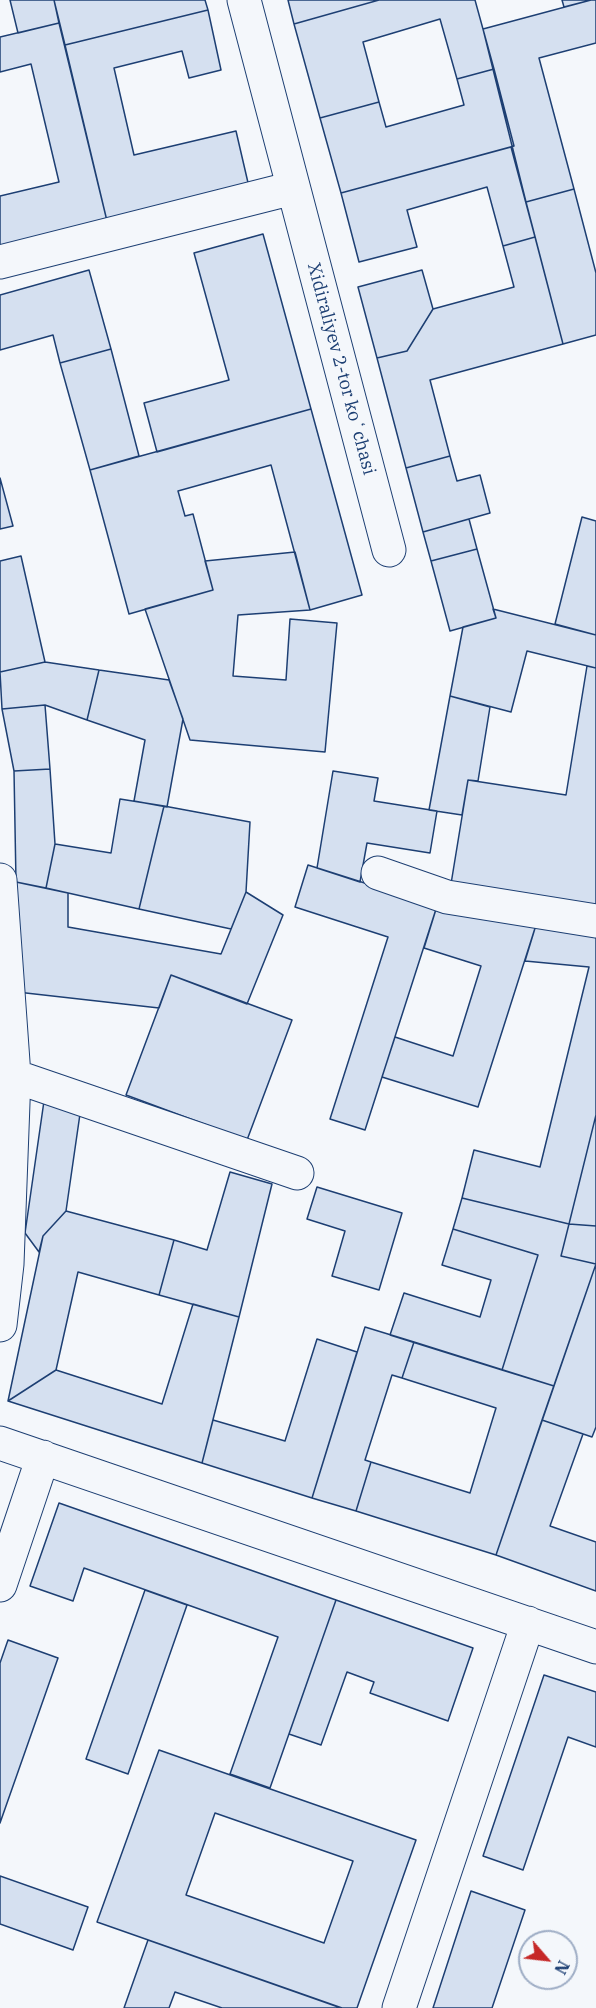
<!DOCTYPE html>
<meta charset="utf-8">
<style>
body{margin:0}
#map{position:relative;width:596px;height:2008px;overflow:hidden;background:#f4f7fb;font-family:"IBM Plex Serif",serif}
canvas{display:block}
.north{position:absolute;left:518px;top:1930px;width:60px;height:60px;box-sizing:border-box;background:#f4f7fb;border:2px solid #9eadc5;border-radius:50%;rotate:118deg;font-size:16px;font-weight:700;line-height:24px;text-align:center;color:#1d3f73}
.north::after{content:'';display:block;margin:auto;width:21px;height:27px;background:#c62828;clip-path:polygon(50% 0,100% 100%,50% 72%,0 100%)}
</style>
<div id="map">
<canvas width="596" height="2008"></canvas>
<div class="north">N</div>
</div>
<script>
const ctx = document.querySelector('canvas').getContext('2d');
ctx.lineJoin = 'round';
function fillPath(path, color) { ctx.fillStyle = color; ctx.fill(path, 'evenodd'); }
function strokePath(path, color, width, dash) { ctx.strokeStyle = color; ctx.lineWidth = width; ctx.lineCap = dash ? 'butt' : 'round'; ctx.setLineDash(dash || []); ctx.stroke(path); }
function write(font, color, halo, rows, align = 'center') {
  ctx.font = font + ' "IBM Plex Serif",serif'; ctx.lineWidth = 4.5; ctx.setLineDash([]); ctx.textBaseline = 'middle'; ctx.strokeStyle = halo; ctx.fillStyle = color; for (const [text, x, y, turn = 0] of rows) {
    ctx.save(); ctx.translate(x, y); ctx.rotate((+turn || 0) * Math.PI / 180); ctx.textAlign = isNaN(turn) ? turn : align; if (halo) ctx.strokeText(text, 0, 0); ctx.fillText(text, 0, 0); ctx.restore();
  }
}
const building = new Path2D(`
 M10,0H54L59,23L18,33Z
 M54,0H205L208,10L65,45Z
 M288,0H379L294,24Z
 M379,0H475L494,69L457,79L440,19L363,42L379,102L320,118L294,24Z
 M562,0H591L564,7Z
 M591,0H596V43L539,58L574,189L526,202L483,29Z
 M208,10L221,70L189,78L182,51L114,68L134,155L236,131L249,187L107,221L65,45Z
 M59,23L107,221L0,247V196L59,182L31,64L0,72V37Z
 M494,69L514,146L341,193L320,118L379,102L386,127L464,105L457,79Z
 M511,147L535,237L503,246L487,187L407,210L417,247L359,262L341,193Z
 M574,189L596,273V335L563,344L526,202Z
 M263,234L311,409L157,452L144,403L229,380L194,253Z
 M535,237L563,344L430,380L450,456L406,468L377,358L407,351L433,309L514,287L503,246Z
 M89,270L111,349L60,363L53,335L0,350V295Z
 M422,270L433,309L407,351L377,358L358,287Z
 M111,349L139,456L90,470L60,363Z
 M311,409L362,595L310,610L271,465L178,491L185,516L193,514L213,590L129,614L90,470Z
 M450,456L457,481L480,475L490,513L423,532L406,468Z
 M0,478L13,526L0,529Z
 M582,517L596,521V635L555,624Z
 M469,519L477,549L431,561L423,532Z
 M477,549L496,618L450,631L431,561Z
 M295,552L310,610L238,615L233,676L286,680L290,619L337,623L325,752L190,740L145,609L213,590L205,561Z
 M21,556L45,662L0,672V561Z
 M493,609L596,635V668L527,651L511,712L450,696L463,627L496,618Z
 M45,662L99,670L87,720L45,705L2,709L0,672Z
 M587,666L596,668V914L450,890L468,780L566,795Z
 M99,670L169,680L183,719L167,807L134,801L145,740L87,720Z
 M450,696L490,707L478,781L468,780L462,815L429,810Z
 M45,705L50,769L14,771L2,709Z
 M50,769L55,844L46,888L16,882L14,771Z
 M333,771L378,778L374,801L437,811L430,853L367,843L360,882L317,868Z
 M120,799L164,806L139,909L46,888L55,844L111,853Z
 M164,806L250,822L246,892L231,929L139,909Z
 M308,865L437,906L365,1130L330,1119L388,937L295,907Z
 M16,882L68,893V927L221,954L246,892L283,915L247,1004L171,975L159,1008L17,992Z
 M437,906L536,925L478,1107L382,1077L395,1037L453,1056L481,966L424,948Z
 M536,925L596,932V1115L569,1224L462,1198L474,1150L540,1167L589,967L525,961Z
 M171,975L292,1020L247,1140L126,1095Z
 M44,1101L81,1107L66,1211L43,1236L39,1252L25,1233Z
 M596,1115V1226L569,1224Z
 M230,1172L272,1184L239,1317L159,1295L174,1240L207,1250Z
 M317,1187L402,1213L379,1290L332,1276L345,1231L307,1219Z
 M462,1198L569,1224L561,1256L596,1264L554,1386L502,1370L538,1255L453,1229Z
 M66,1211L174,1240L159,1295L78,1272L56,1370L8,1401L43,1236Z
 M569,1224L596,1226V1264L561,1256Z
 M453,1229L538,1255L502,1370L390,1335L404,1293L480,1317L491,1280L442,1265Z
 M596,1264V1427L592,1437L542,1420Z
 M193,1304L239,1317L202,1463L8,1401L56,1370L162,1404Z
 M365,1327L414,1342L402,1378L392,1375L365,1460L371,1462L356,1511L312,1498Z
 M317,1339L357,1352L312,1498L202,1463L213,1420L285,1441Z
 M414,1342L554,1386L496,1555L356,1511L371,1462L470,1493L496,1408L402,1378Z
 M542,1420L583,1434L550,1526L596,1542V1591L496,1555Z
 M59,1503L336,1600L270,1788L230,1774L278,1637L84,1568L73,1601L30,1586Z
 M145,1590L187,1605L128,1774L86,1759Z
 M336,1600L473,1648L448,1721L370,1693L374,1682L347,1672L321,1745L289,1734Z
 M8,1640L58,1658L0,1823V1663Z
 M544,1675L596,1692V1747L568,1737L523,1870L483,1856Z
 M159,1750L416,1840L357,2008H342L97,1922ZM215,1813L353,1861L324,1943L186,1895Z
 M0,1876L88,1907L73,1950L0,1924Z
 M471,1891L525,1910L492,2008H433Z
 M148,1940L341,2008H222L175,1992L169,2008H124Z`);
fillPath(building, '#d5e0f0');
strokePath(building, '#1d3f73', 1.5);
const street = new Path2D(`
 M244,0L389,550
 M0,262L293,188
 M378,873L447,897L596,921
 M0,880L14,1076L7,1264L0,1325
 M14,1076L297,1173
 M0,1443L596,1647
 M0,1585L43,1457
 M399,2008L528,1623`);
strokePath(street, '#1d3f73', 35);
strokePath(street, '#f4f7fb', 33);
write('18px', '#1d3f73', '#f4f7fb', [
 ["Xidiraliyev 2-tor koʻchasi",341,369,75]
]);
</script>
